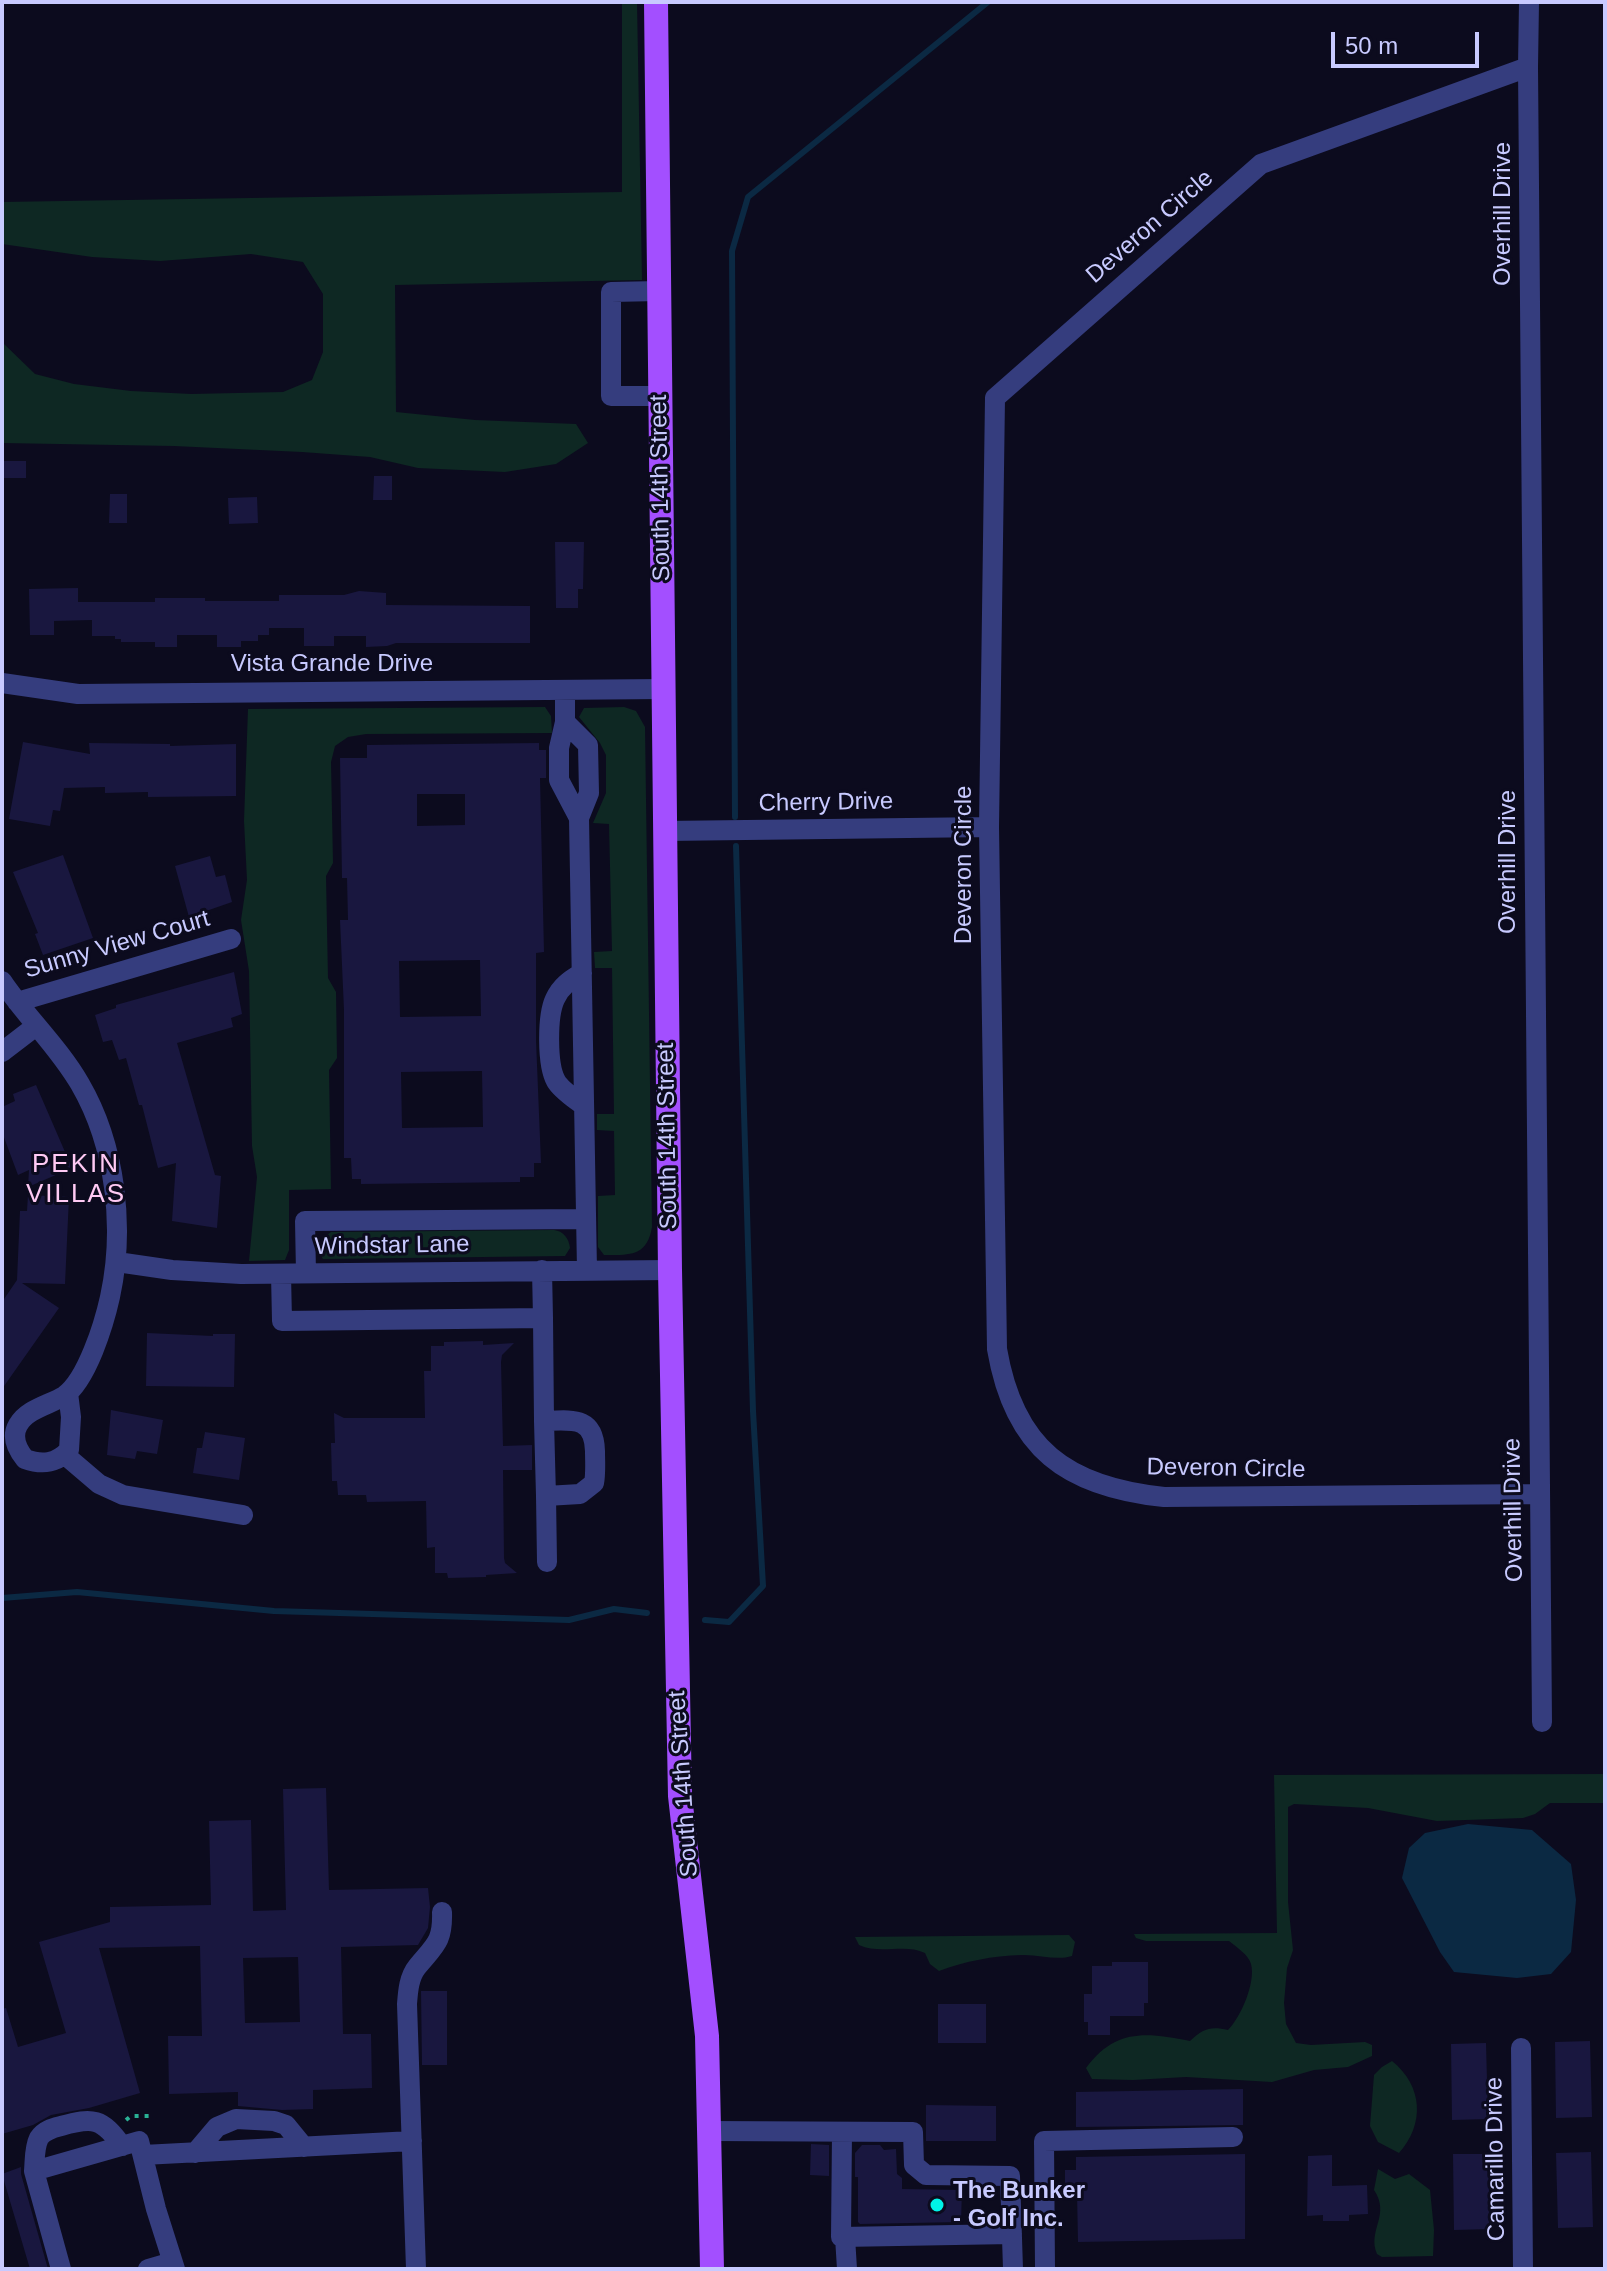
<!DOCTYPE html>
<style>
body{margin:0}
#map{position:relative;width:1607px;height:2271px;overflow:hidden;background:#0c0b1e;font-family:Arial,sans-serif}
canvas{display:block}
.frame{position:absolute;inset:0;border:4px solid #c8caff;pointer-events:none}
.scale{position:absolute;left:1331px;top:32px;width:148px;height:36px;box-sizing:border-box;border:4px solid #c8caff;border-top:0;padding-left:10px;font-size:24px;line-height:28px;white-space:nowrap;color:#c8caff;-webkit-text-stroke:6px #0c0b1e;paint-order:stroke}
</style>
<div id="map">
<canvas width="1607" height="2271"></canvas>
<div class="frame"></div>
<div class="scale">50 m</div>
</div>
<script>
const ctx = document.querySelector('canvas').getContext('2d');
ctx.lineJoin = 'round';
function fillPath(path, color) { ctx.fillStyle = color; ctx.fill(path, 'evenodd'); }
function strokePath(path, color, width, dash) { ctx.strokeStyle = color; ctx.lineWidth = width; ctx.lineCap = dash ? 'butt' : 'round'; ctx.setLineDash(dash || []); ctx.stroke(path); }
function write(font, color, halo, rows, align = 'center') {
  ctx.font = font + ' Arial,sans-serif'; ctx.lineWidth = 6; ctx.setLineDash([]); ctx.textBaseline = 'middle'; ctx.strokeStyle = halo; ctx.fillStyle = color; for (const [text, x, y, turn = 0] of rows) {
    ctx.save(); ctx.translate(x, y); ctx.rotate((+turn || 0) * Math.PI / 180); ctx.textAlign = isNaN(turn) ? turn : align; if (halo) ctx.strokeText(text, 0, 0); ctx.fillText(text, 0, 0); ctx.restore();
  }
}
fillPath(new Path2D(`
 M622,2H637L642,280L395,285L396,412L475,420L576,424L588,443L556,464L505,472L418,468L370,457L302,452L174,446L2,443V342L35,374L74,384L131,391L191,394L283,392L312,380L323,352V294L303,262L251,254L160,261L92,257L2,244V202L622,192Z
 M545,707L551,716L552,733L366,734L348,737L335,746L331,762L333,863L326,876L328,978L336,992L337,1058L329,1070L331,1189L289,1190V1250L285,1260L249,1261L257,1177L252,1146L249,971L241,920L247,880L244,821L248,709Z
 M624,707L636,711L645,727L652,1227C647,1257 629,1255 604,1255L598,1247V1196L615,1195L614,1131L597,1130V1114H614L612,968H595L594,952L612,951L609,824L593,823L606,793V755L600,743L579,717L584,708Z
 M554,1230C563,1231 569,1238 570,1248L565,1256L323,1259L317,1250L319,1241L331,1232Z
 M1605,1774V1803H1550L1535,1814L1523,1818L1437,1821L1368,1808L1294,1804L1288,1807V1902L1293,1950L1287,1968L1284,2003L1286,2024L1296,2043L1311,2045L1365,2042L1372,2045V2056L1348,2067L1314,2070L1272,2082L1186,2077L1133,2080L1092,2079L1086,2068C1115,2029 1145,2032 1190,2041C1203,2029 1210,2026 1228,2030C1241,2017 1256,1982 1251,1964C1249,1955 1236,1947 1229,1941H1146L1136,1938L1134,1934L1277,1933L1274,1775Z
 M1069,1935L1075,1942L1072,1956C1056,1961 1038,1954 1021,1955C993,1956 965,1961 939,1971L930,1964L925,1953C905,1943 881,1955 859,1945L855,1937Z
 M1392,2061C1423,2086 1425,2124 1399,2153L1378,2142L1370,2126L1374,2075L1382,2067Z
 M1378,2169L1395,2179L1409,2174L1430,2190L1434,2230L1433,2256L1382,2257L1377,2254C1367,2230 1391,2215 1374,2190Z`), '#0e2823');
fillPath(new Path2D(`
 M1468,1824L1532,1830L1571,1864L1576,1900L1571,1952L1551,1974L1517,1978L1454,1972L1440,1952L1402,1878L1409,1848L1425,1833Z`), '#0b2943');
strokePath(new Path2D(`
 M735,817L732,251L748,197L988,2
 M2,1598L77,1592L274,1611L569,1620L614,1609L647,1613
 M705,1620L729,1622L763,1586L753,1411L736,846`), '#0b2943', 6);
fillPath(new Path2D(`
 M2,461H26V478H2Z
 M374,476H392V500H373Z
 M110,494H127V523H109Z
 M257,497L258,523L229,524L228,498Z
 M555,542H584L583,589H578V608H556Z
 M78,588V602H155V598H205V601H279V595H344L359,591L386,593V605L530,606V643H396L387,646L366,647V636H334V646H304V628H269V635H258V641H241V647H217V635H177V647H155V642H121V639H115V636H92V620L54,621V635H30L29,589Z
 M23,742L90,754L89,743L170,744V746L236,744V796L148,797V792L105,793V787L64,788L60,811L53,810L50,826L9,819Z
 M539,743V750H546V778H540L544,952L536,953V1040L541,1163H534V1177H520V1182L361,1184V1179H352L351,1158H344V1010L340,920H348L347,878H342L340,758H367V745ZM417,794H465V825L417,826ZM480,960L481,1016L400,1017L399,961ZM482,1071L483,1127L402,1128L401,1072Z
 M63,855L93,938L43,955L35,934L38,933L13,872Z
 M210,856L216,877L225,875L232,902L189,917L175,866Z
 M234,972L242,1014L231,1018L233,1027L177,1043L215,1175L221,1176L217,1228L172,1221L176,1163L158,1168L142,1105H139L126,1058L119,1060L112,1040L103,1042L95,1015L116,1008V1005Z
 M36,1085L72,1168L28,1187L29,1170L18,1175L2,1132V1107L15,1101L13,1094Z
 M28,1195L69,1197L65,1284L22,1283L59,1308L2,1389V1302L17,1280L20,1211H27Z
 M147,1333L213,1336V1334H235L234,1387L146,1386Z
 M483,1341V1345L514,1343L502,1355L501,1362L503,1446L532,1445V1470H503L504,1558L505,1563L517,1573L486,1575V1577L448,1578L447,1573H435V1547L427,1548L426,1501L367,1502L366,1495H338L337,1481H332L331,1443H335L334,1413L344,1418H425L424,1371H431V1346H444V1342Z
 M111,1410L163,1420L157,1454L137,1451L135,1459L107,1455Z
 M205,1432L245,1438L239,1480L193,1473L197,1448H202Z
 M326,1788L329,1890L428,1888L430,1907L428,1928L418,1945L341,1947L343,2034H371L372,2088L313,2090V2109L282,2110L238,2106V2092L169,2094L168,2036H202L200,1946L99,1948L140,2093L89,2108L51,2115L33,2125L2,2134V2009L6,2008L18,2047L66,2033L39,1942L110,1922V1907L211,1905L209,1821L251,1820L253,1911L286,1910L283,1789ZM298,1957L300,2022L245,2023L243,1958Z
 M1112,1962H1148V2003H1144V2016H1110V2035H1088V2022H1084V1994H1092V1966H1112Z
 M421,1991H447V2065H422Z
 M938,2004H986V2043H938Z
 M1590,2041L1592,2117L1556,2118L1555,2042Z
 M1486,2043L1488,2119L1452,2120L1451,2044Z
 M1243,2089V2125L1076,2127V2092Z
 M926,2105L996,2106V2141H926Z
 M811,2144L829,2145V2176L810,2175Z
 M862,2145H880L884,2150L896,2149L897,2174L902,2178V2189L962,2190L961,2222L860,2224L858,2222V2177H855V2153Z
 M1591,2152L1593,2227L1558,2228L1556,2153Z
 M1245,2154V2239L1078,2242L1077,2192L1065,2193V2170H1076V2157Z
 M1453,2154H1488L1490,2229L1454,2230Z
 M1332,2155V2186L1367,2185L1368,2214L1349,2215V2221H1323V2215L1307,2216L1308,2156Z
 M21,2167V2174L48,2269H30L2,2174Z`), '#19173f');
strokePath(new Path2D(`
 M126,2120L131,2116H154`), '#2ab195', 4, [4, 6]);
strokePath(new Path2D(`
 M1529,2L1528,67L1542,1722
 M1528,67L1261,164L995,398L989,827L997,1349C1014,1449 1067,1487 1164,1497L1539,1494
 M659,291L611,292V396H660
 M2,683L78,694L663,689
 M565,690V722L588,745L589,793L579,818L587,1270
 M565,722L559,748V780L579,818
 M665,831L989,827
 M582,973C570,980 561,986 555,999C547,1016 547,1065 556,1081C561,1090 575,1099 584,1106
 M2,981C26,1017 58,1046 80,1084C116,1146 125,1228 110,1297C104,1324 87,1380 64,1396C49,1405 27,1409 18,1425C11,1437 17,1449 25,1459C42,1465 56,1464 69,1450L71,1417L68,1393
 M17,1002L231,939
 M2,1052L36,1026
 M117,1262L172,1270L241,1274L670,1270
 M306,1273L305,1221L586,1219
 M281,1274L282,1321L543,1318L542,1270
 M543,1318L544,1421C572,1420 594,1416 595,1451C595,1462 596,1473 594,1483L580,1494L546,1496L547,1562
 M544,1421L546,1496
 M65,1455L99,1484L123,1495L243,1515
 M1521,2048L1523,2269
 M709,2131L913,2132L914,2165L926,2175L1010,2176L1013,2269
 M842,2132L841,2237L1012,2234
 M195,2153L217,2127L236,2119L274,2121L286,2125L304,2147
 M143,2155L412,2141
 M34,2171C35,2160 34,2148 39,2138C44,2130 53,2128 61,2126C93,2117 102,2118 122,2146
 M845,2237L847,2269
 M61,2269L34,2171L139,2141L156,2209L175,2269
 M148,2269L172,2262
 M416,2269L407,2004C408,1991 409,1977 417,1967C435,1945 443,1942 442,1912
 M1045,2269L1044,2141L1233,2137`), '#353d7e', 20);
strokePath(new Path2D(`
 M656,2L670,1270L680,1796L707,2036L712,2269`), '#a34fff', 24);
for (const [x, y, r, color] of [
 [937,2205,8,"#00f3e7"]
]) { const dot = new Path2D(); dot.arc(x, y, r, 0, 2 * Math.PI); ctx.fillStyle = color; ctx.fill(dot); strokePath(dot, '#0c0b1e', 3); }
write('24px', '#c8caff', '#0c0b1e', [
 ["Overhill Drive",1503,214,-90],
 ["Deveron Circle",1150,227,-41],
 ["South 14th Street",661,488,-91],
 ["Vista Grande Drive",332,664],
 ["Cherry Drive",826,803,-1],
 ["Overhill Drive",1508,862,-90],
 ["Deveron Circle",964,865,-90],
 ["Sunny View Court",117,945,-16],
 ["South 14th Street",668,1136,-91],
 ["Windstar Lane",392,1246,-1],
 ["Deveron Circle",1226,1469,1],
 ["Overhill Drive",1514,1510,-91],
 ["South 14th Street",684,1784,-94],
 ["Camarillo Drive",1496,2159,-91]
]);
write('bold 24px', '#c8caff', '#0c0b1e', [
 ["The Bunker",953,2191],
 ["- Golf Inc.",953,2219]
], 'left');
ctx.letterSpacing = '2px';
write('26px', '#ffcaf4', '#0c0b1e', [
 ["PEKIN",76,1165],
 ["VILLAS",76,1195]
]);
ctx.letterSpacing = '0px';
</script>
